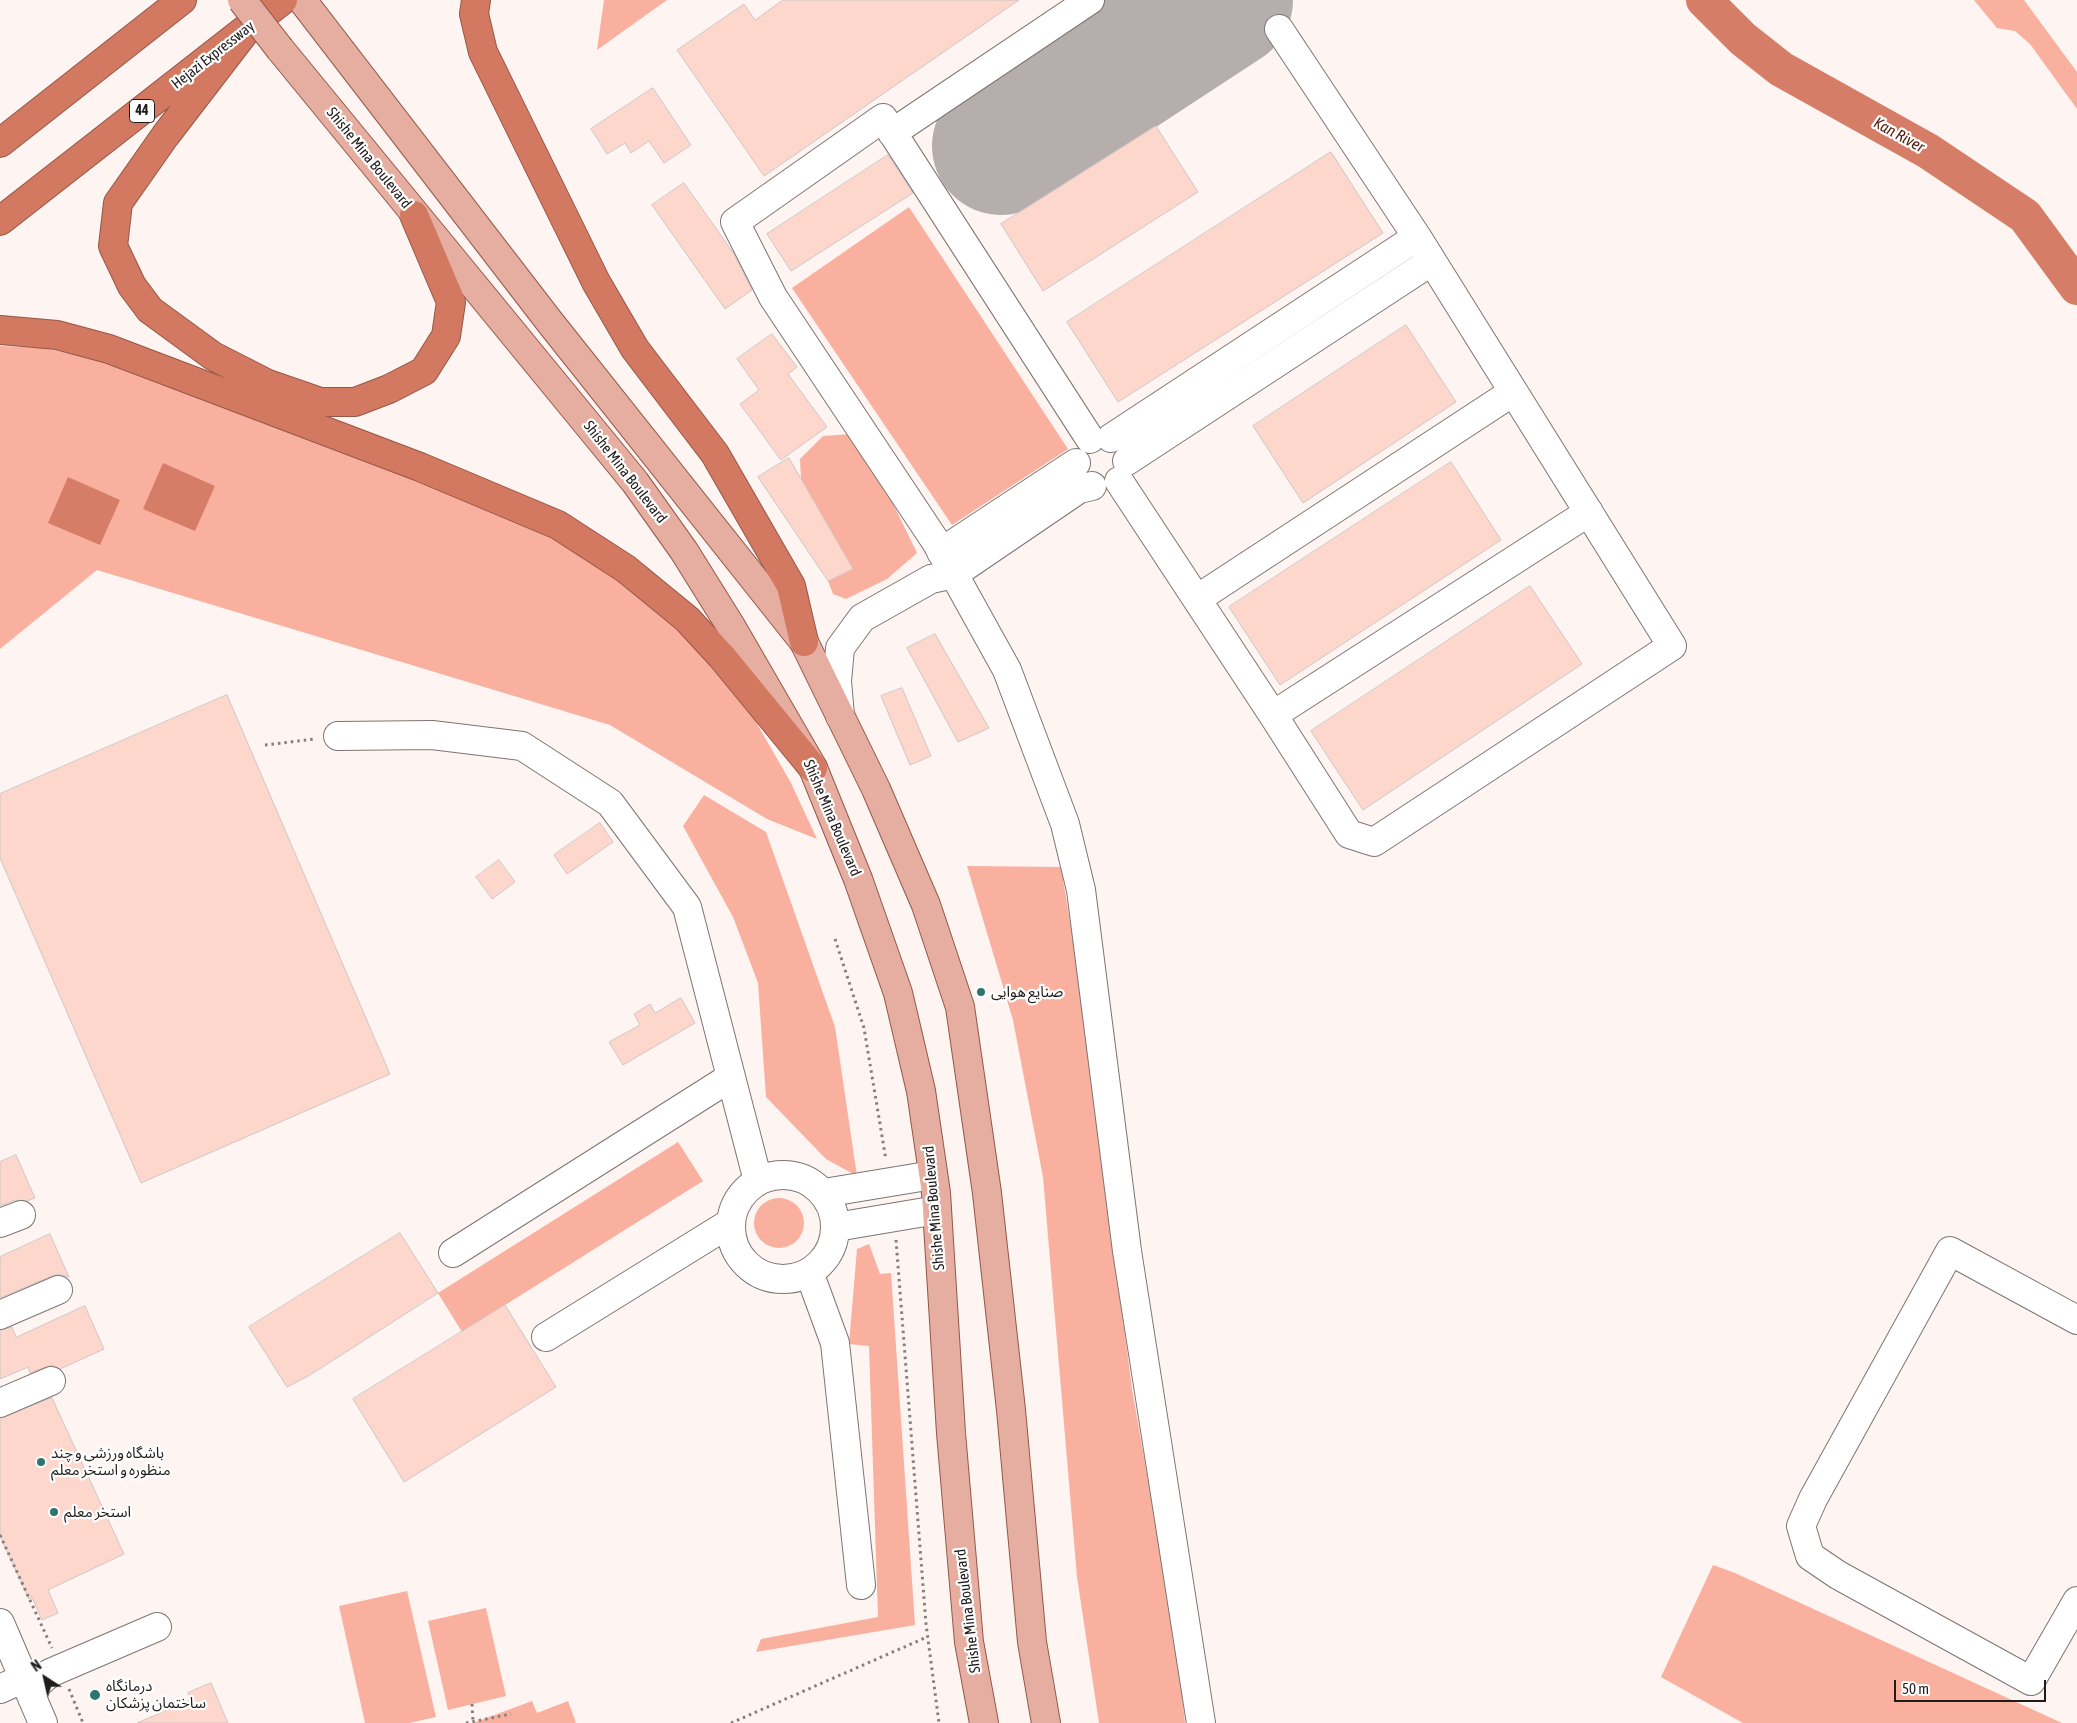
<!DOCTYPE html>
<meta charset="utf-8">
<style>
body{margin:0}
#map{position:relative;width:2077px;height:1723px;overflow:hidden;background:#fef4f2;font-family:"Asap Condensed",sans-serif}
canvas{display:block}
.north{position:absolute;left:20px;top:1653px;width:50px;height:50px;-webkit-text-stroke:4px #fff;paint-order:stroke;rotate:325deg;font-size:14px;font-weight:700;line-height:20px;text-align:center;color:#201c1b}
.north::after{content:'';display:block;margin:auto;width:18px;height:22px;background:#201c1b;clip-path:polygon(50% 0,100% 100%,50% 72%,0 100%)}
.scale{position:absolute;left:1894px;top:1680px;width:152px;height:22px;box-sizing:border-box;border:2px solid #201c1b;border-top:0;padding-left:6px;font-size:15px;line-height:18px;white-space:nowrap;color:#201c1b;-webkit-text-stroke:4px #fff;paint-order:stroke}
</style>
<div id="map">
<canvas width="2077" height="1723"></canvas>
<div class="north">N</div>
<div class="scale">50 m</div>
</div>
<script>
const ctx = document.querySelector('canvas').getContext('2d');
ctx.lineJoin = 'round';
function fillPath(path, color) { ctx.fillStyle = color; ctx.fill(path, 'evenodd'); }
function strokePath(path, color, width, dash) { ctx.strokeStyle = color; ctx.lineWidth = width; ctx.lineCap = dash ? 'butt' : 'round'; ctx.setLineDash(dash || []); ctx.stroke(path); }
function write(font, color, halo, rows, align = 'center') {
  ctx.font = font + ' "Asap Condensed","Noto Sans Arabic",sans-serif'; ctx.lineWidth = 4.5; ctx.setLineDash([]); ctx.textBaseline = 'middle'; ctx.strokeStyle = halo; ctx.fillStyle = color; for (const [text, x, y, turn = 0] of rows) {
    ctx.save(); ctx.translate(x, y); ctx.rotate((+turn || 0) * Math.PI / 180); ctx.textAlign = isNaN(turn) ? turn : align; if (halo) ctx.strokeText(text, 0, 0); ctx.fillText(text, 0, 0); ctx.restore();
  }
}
fillPath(new Path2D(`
 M604,0H667L597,50Z
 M1974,0H2024L2077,72V109L2030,44L2015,31L1997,28Z
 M909,207L1068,449L952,525L792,288Z
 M0,346L44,348L92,358L486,505L561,540L678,622L752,715L791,783L817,839L767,819L610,725L97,570L0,649Z
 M851,434L881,479L917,553L887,579L846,599L833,594L828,581L853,569L801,479L800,459L823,436Z
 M704,795L766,832L835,1027L857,1176L826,1159L766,1097L758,983L733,917L683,826Z
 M967,866L1061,867L1080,983L1132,1389L1176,1639L1185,1723H1099L1077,1577L1043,1177L1013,1020Z
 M678,1142L703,1181L462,1332L438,1293Z
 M754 1223a25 25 0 1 1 50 0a25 25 0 1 1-50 0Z
 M869,1244L880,1274L891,1273L915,1625L756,1652L761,1639L878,1617L869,1346L849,1344L857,1249Z
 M1713,1565L1735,1573L2062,1723H1743L1661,1677Z
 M407,1591L436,1717L409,1723H365L339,1606Z
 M486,1608L506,1696L448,1710L428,1621Z
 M532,1701L537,1713L568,1701L576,1723H473Z`), '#fab09e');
fillPath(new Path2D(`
 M163,463L215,486L195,531L143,509Z
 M68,477L120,500L100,545L48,523Z`), '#d57d67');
strokePath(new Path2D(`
 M1704,0L1743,39L1781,69L1928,151L2025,216L2077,287`), '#d57d67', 36);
strokePath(new Path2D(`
 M1208,11L1215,0`), '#b6aeac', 55);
strokePath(new Path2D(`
 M1001,146L1224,0`), '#b6aeac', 138);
const building = new Path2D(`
 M783,0H1019L764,176L677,50L744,4L755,20Z
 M653,88L691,145L664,163L649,141L631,153L625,143L607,154L591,129Z
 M1156,126L1198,192L1043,291L1001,224Z
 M1331,152L1383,233L1118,402L1067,322Z
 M888,155L913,193L791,271L767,234Z
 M684,183L734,254L752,290L725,309L652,205Z
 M1406,325L1456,402L1303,503L1253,426Z
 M772,334L797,367L788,374L827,427L781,460L740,404L759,390L737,359Z
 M789,458L853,569L828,581L758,477Z
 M1451,462L1501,540L1280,685L1229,607Z
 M1530,586L1582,664L1363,810L1311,731Z
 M935,634L989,728L958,742L907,648Z
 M902,688L931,756L910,765L881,696Z
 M227,695L390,1074L141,1183L0,858V794Z
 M600,823L613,842L567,874L554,855Z
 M499,860L515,882L492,899L476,877Z
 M681,998L695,1023L623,1065L609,1042L640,1025L634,1014L650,1004L655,1013Z
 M16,1155L35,1198L27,1201L15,1200L0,1206V1162Z
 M400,1233L438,1293L310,1375L287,1387L249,1327Z
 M50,1234L69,1277L59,1274L52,1276L0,1298V1257Z
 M505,1305L556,1387L404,1482L353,1399Z
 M85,1306L104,1349L60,1369L52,1365L30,1373L28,1367L0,1379V1330L12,1327L16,1337Z
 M52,1398L124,1554L48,1590L58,1613L42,1620L32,1597L29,1599L0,1536V1418Z
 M211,1683L228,1723H137L191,1700L188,1693Z`);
fillPath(building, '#fdd6cc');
strokePath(building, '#d0c6c4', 1);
const minor = new Path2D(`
 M892,133L1090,0
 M1111,438L1417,237
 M1090,439L883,118L735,222L773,297L936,542L1007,670L1065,824L1081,890L1127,1251L1201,1723
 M1127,461L1432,261
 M1119,481L1273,715L1349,834L1374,842L1672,646L1417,237L1279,29
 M941,552L1076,463
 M1197,599L1513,392
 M1273,715L1589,512
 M840,716L837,681L840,648L862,618L931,579L954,574L1079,489L1092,486
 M338,736L432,735L522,746L610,803L687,907L731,1077
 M731 1227a52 52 0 1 1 104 0a52 52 0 1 1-104 0Z
 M824,1193L933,1175
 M0,1223L21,1215
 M836,1227L937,1210
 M453,1253L731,1077L758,1181
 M809,1272L835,1343L861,1585
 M0,1315L58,1290
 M2077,1320L1950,1251L1813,1499L1801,1526L1810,1556L1838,1575L2031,1681L2077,1601
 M546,1337L730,1223
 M0,1403L51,1381
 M0,1623L43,1723
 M0,1689L24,1678
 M32,1698L37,1684L50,1673L157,1627`);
const major = new Path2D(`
 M302,0L549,321L804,642L876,789L926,905L960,1007L987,1193L1011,1410L1032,1642L1046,1723
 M280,49L635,482L684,551L732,628L813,768L858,879L898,993L921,1091L936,1193L951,1433L969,1642L984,1723`);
const highway = new Path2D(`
 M476,0L474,14L483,52L596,282L635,349L715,454L791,586L804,642
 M248,28L165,136L118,203L113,246L132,286L150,310L213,356L268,384L320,402H355L389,389L424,371L446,336L451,302L414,215
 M0,143L182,0
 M0,221L283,0
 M0,330L57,335L109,349L420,467L558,525L626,569L687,619L722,657L813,768`);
strokePath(minor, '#7d7573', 30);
strokePath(major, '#945848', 30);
strokePath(highway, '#945848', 30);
strokePath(new Path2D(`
 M265,745L315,739
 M835,939L864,1028L886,1160
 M896,1240L926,1624L939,1723
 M0,1535L52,1648
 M69,1689L83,1723
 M472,1704L473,1721
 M466,1723L511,1714
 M731,1723L927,1637`), '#847e7c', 3, [2.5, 4]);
strokePath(minor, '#fff', 28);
strokePath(major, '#e5aea0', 28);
strokePath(highway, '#d37861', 28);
const majorBridge = new Path2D(`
 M242,0L280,49`);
strokePath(majorBridge, '#945848', 30, []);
strokePath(majorBridge, '#e5aea0', 28);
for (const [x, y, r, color] of [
 [981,992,5,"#2e756d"],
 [41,1462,5,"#2e756d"],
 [54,1512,5,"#2e756d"],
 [95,1695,6,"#2e756d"]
]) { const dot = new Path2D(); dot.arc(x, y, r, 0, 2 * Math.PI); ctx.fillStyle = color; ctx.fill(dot); strokePath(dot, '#fff', 2); }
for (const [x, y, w] of [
 [142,111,25]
]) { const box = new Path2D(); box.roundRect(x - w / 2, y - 11.5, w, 23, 4); ctx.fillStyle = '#fff'; ctx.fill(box); strokePath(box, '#201c1b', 1); }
write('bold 14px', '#201c1b', null, [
 ["44",142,111]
]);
write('15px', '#201c1b', '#fff', [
 ["Hejazi Expressway",213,55,-38],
 ["Shishe Mina Boulevard",369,158,51],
 ["Shishe Mina Boulevard",625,472,52],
 ["Shishe Mina Boulevard",832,818,67],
 ["Shishe Mina Boulevard",934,1208,-95],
 ["Shishe Mina Boulevard",968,1611,-97]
]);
write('15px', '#201c1b', '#fff', [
 ["صنایع هوایی",991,992],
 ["باشگاه ورزشی و چند",51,1453],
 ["منظوره و استخر معلم",51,1470],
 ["استخر معلم",64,1512],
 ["درمانگاه",106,1686],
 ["ساختمان پزشکان",106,1703]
], 'left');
write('italic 16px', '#541c0f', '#fff', [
 ["Kan River",1899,135,29]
]);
</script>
